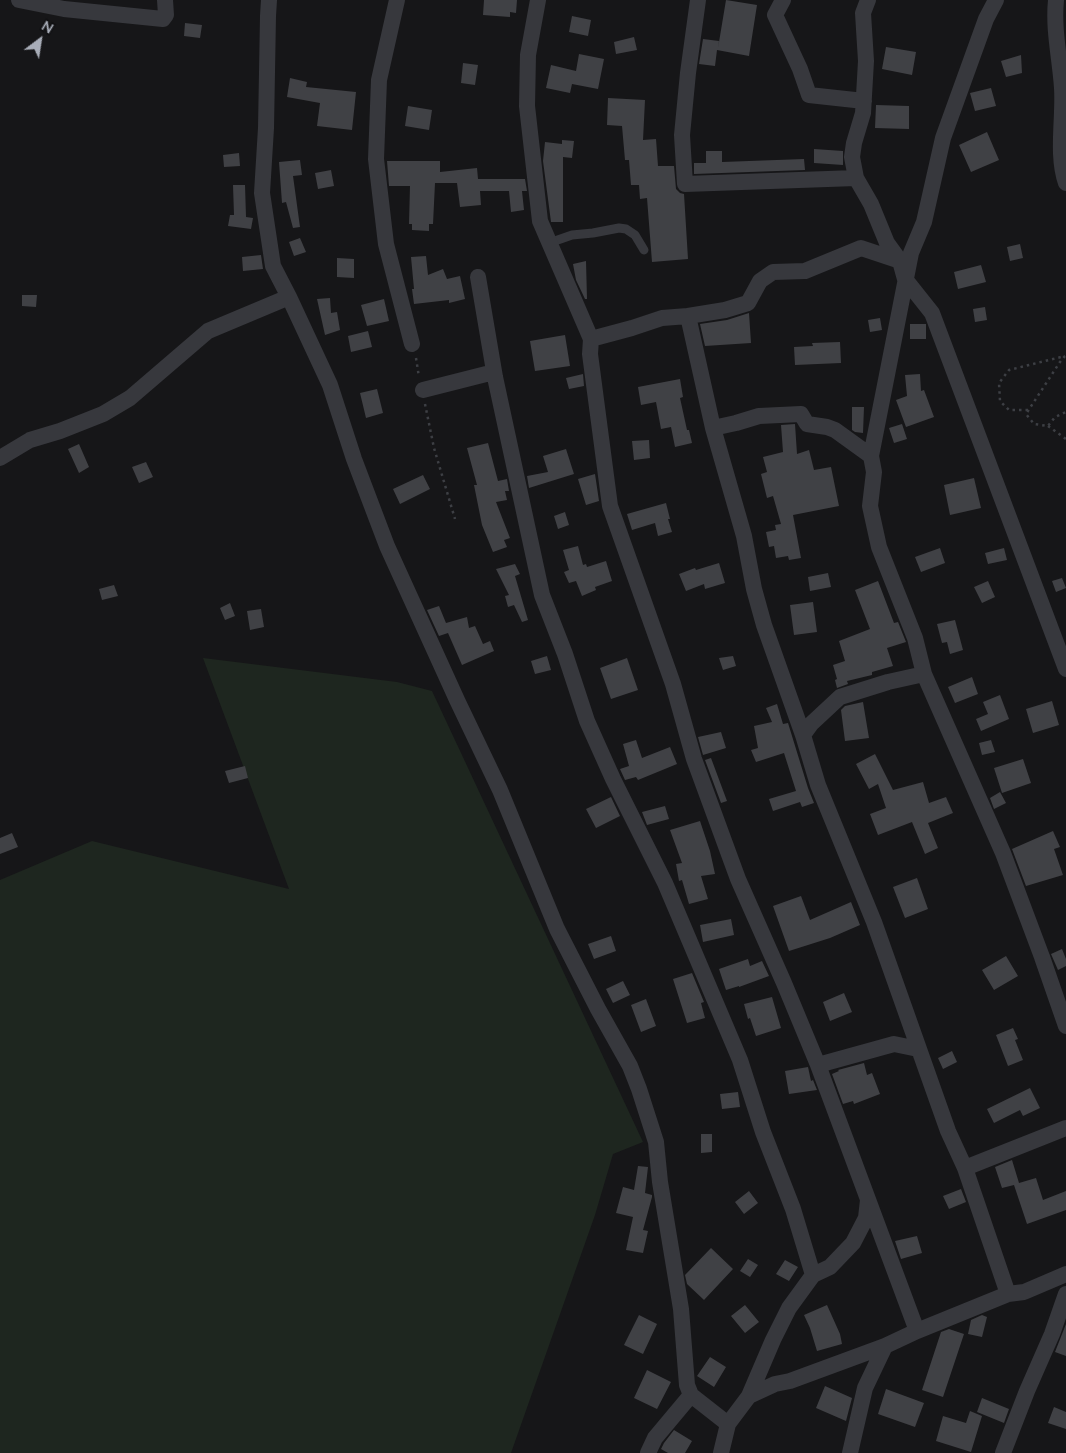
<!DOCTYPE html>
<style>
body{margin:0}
#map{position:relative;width:1066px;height:1453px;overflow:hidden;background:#161618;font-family:Lato,sans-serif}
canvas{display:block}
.north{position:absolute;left:15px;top:15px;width:50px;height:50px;-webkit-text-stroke:4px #111113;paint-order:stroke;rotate:31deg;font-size:14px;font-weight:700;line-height:20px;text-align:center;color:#a8adb8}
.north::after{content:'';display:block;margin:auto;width:18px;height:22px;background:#a8adb8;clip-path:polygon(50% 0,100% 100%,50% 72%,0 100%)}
</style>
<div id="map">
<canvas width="1066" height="1453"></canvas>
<div class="north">N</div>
</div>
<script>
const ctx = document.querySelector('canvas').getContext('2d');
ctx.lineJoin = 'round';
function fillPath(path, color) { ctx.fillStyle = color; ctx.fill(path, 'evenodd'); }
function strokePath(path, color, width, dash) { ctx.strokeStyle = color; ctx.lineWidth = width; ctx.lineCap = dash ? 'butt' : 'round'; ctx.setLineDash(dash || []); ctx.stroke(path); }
fillPath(new Path2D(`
 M203,658L397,682L432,691L643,1142L613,1154L595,1215L511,1453H0V880L92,841L289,889Z`), '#1e261f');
fillPath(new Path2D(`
 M484,0H517L516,13L510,12V17L483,15Z
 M726,0L757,5L749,56L717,50L715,66L699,64L703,39L719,41L718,48Z
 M572,16L591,20L588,36L569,32Z
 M185,23L202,25L200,38L184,36Z
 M634,37L637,50L616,54L614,42Z
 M886,47L916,52L912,75L882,69Z
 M579,54L604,59L598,89L572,84L570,93L546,88L551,65L576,71Z
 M1021,55L1022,73L1006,77L1001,61Z
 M463,63L478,65L475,85L461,83Z
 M290,78L307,82L306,87L356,92L352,130L317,126L320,103L287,97Z
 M991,88L996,106L975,111L970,93Z
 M608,98L645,100L643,140L656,139L658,166H674L676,189L680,193L684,194L688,259L652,262L647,198L640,199L639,185H631L629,160H625L622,126L607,125Z
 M876,105L909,106V129L875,128Z
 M408,106L432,110L429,130L405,126Z
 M987,132L999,160L971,172L959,145Z
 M562,140L574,141L572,158L563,157V222H551L543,161L545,142L562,144Z
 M814,149L843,151V165L814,163Z
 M706,151H722V162L804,159L805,170L694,174V163H706Z
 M239,153L240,166L224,167L223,155Z
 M300,160L302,175L293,176L300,227L293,228L286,202L282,203L279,162Z
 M387,161H440V172L477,168L478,179H525L527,191H522L524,210L511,212L509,191H480L481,205L460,207L457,183H435L433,224H429V231L412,230V224H409L410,186H389Z
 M331,170L334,186L318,189L315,173Z
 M233,185H245L246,217L253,218L251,229L228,226L230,215H234Z
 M300,238L306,252L294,256L289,242Z
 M1020,244L1023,258L1010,261L1007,247Z
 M261,255L263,269L243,271L242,257Z
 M426,256L428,275L443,269L447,279L460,276L465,299L449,303V300L414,304L412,289H414L411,257Z
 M337,258L354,259V278L337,277Z
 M586,261L587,299H585L576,280L573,264Z
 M981,265L986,282L958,289L954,272Z
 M22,295H37L36,307L22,306Z
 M330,298L331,313L337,312L340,330L325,335L317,299Z
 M384,299L389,321L367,326L361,305Z
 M985,307L987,320L975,322L973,309Z
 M749,313L751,343L705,346L700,324L727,320Z
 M880,318L882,330L870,332L868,320Z
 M910,324H926V339H910Z
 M368,331L372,347L351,352L348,336Z
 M565,335L570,366L535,371L530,341Z
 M840,342L841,363L795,365L794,347L813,346L812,343Z
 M583,374L584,386L569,389L566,378Z
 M920,374L921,391L924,390L934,417L906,427L896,400L907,396L905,375Z
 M680,379L683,397L680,398L687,430H689L692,443L675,447L671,427L661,429L656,402L641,405L638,387Z
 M377,389L383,413L366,418L360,393Z
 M852,407H864L863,433L855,432L852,430Z
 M795,424L797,454L809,450L814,470L831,467L839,506L793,515L801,558L789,560L788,556L776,558L774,546L769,547L766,532L776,530L775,525L781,524L773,496L767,498L761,474L767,472L763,457L783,452L781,425Z
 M902,424L907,439L894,443L889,428Z
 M649,440L650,458L634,460L632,441Z
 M488,443L498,481L507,479L509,491H505L507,500L496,502L510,538L504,540L507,547L493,552L482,525L474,485H477L467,448Z
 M79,444L89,467L79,473L68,449Z
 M566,449L574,474L529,488L527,476L548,472L543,456Z
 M146,462L153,477L139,483L132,467Z
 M595,474L599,501L586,505L578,479Z
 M423,475L430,489L400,504L393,489Z
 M974,478L981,508L950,515L944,485Z
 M666,503L670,519H668L672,532L658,536L655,523L632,530L627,514Z
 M565,512L569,525L558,529L554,516Z
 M578,546L583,565L586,564L587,567L606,561L612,581L595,587L596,590L582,596L576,581L569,583L564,572L569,570L563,550Z
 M940,548L945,563L921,572L915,557Z
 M1004,548L1007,560L988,564L985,553Z
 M719,563L725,583L705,589L704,584L686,591L679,574L695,568L696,570Z
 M515,564L520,574L515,576L528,620L522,622L514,605L508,607L505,596L509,595L496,569Z
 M828,573L831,587L810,591L808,577Z
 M1062,578L1066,588L1056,592L1052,581Z
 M878,581L894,623L898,622L906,642L887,648L893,666L872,672V675L847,681L848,684L837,688L835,680L837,679L833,665L845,661L839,641L870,629L855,590Z
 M988,581L995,597L982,603L974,587Z
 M114,585L118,596L102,600L99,589Z
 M813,602L817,632L794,635L790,605Z
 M230,603L235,616L225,620L220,608Z
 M439,606L446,623L467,617L469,628L475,626L483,644L490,641L494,651L462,665L448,633L439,636L427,610Z
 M261,609L264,627L250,630L247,611Z
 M955,620L963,650L950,654L947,642L942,643L937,624Z
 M547,656L551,670L535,674L531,661Z
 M733,656L736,666L723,670L719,658Z
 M627,658L638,690L611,699L600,668Z
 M972,677L978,694L955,703L948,687Z
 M1000,695L1009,719L981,731L976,719L988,714L983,702Z
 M1052,701L1059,725L1033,733L1026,709Z
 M863,702L869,738L845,741L841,710L845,706Z
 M777,704L783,724L788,723L808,788L814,803L802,807L800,802L773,811L769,799L796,791L784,753L756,762L751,750L758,748L754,726L772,722L766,708Z
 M721,732L726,748L703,755L698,737Z
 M636,740L642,758L670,747L677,764L638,780L636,777L625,780L620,769L629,766L623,744Z
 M991,740L995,752L982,755L979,743Z
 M875,754L893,790L923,782L929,803L946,797L953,813L928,823L938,848L925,854L912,822L878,835L870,814L886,808L878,784L869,789L856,764Z
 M711,758L727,801L721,803L705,760Z
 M1023,759L1031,783L1002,793L994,768Z
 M245,766L248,778L229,783L225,771Z
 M1000,792L1006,803L994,809L990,798Z
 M611,797L620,816L596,828L586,809Z
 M665,806L669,819L647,825L642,812Z
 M700,821L710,851L715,874L701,876L708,899L689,904L682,880L679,881L676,864L682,863L670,830Z
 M1053,831L1060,847L1054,849L1063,875L1026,886L1012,849Z
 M12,833L18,847L0,854V838Z
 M917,878L928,909L905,918L893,887Z
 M801,896L810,920L851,902L860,925L830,938L789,951L773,906Z
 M731,919L734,935L703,942L700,925Z
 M611,936L616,951L594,959L588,944Z
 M1062,949L1066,959V966L1058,970L1051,954Z
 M1006,956L1018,976L994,990L982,970Z
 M748,959L750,966L762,961L769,976L739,987V986L726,990L719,969Z
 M692,973L704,1002L701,1003L705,1018L687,1023L673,979Z
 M623,981L630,995L613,1003L606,989Z
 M844,993L852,1012L830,1021L823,1002Z
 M772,997L781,1028L756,1036L750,1018L748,1019L744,1004Z
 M646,999L656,1026L641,1032L631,1005Z
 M1013,1028L1018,1039L1015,1040L1023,1060L1008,1066L996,1035Z
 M952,1051L957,1062L943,1069L938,1058Z
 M864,1063L867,1075L872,1073L880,1094L854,1104L853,1101L843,1104L832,1074L839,1071L838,1070Z
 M808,1067L811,1081L813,1080L817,1090L789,1094L785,1071Z
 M1030,1088L1040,1108L1023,1116L1020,1110L994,1123L987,1109Z
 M738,1092L740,1107L722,1109L720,1094Z
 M701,1134H712V1152L701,1153Z
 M1012,1160L1019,1183L1036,1178L1043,1200L1066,1191V1210L1027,1224L1014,1185L1002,1188L995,1167Z
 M638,1166L648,1167L645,1193L652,1195V1197L643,1230L648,1231L643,1253L626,1250L633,1217L616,1213L623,1187L634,1190Z
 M961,1189L966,1202L949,1209L943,1196Z
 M749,1191L758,1203L744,1214L735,1202Z
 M917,1236L922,1253L901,1259L895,1241Z
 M711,1248L733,1269L704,1300L687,1284L685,1275Z
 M748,1259L758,1265L750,1277L740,1271Z
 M785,1260L798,1267L789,1281L776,1274Z
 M745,1305L759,1322L745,1333L731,1316Z
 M827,1305L840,1334L842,1344L817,1351L810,1328L804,1315Z
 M639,1315L657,1324L643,1354L624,1345Z
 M982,1315L987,1317L982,1337L968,1334L971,1320Z
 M1066,1324V1356L1055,1352Z
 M949,1329L964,1334L943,1397L922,1390L941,1332Z
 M710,1357L726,1367L714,1387L697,1376Z
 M647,1370L671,1382L657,1409L634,1398Z
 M825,1386L852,1398L846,1421L816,1408Z
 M886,1389L924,1403L915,1427L878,1414Z
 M982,1398L1009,1409L1004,1423L977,1412Z
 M1054,1407L1066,1412V1429L1048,1423Z
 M970,1411L982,1416L971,1452L936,1441L943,1416L966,1423Z
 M674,1430L692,1441L685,1453H668L661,1449L664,1443Z`), '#404145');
strokePath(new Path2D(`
 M1065,356L1060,362L1026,414L1034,424L1048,426L1055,417L1066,412
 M416,358L419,377
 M425,404L434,448L455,519
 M1028,410H1009L1000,401L999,383L1009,370L1065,356
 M1048,426L1066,439`), '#3d3f44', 2.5, [2.5, 4]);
strokePath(new Path2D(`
 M549,243L572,235L593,233L619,228L626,229L635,235L644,250`), '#37383d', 9);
strokePath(new Path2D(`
 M19,0L64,9L163,19L166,15L165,0
 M269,0L268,16L266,128L262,193L273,266L289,297L330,385L354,459L387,546L457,700L500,790L557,929L598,1009L630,1066L639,1089L656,1142L660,1182L681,1309L687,1385L691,1395L728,1424
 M397,0L379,80L376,159L386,244L412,344
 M538,0L528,55L527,106L540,221L591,339L590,354L610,506L673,684L694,759L738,879L784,983L818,1065L917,1331
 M698,0L688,73L682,135L685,184L856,178L871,204L887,243L900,261L905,279L932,313L1066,669
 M783,0L775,15L800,69L809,95L864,101
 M996,0L986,19L943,138L924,222L911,253L871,456L874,472L870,506L879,547L915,638L924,674L1003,853L1042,957L1066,1026
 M1056,0C1053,30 1060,58 1062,88C1064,117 1056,155 1066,183
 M856,178L852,157L854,143L863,113L866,61L863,13L868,0
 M478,277L495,377L542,595L565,654L587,721L613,779L665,883L740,1060L763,1132L793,1209L813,1275
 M688,316L725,310L748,303L760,281L773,272L805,271L861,248L900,261
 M591,339L632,328L662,318L688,316L713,428L744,536L754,589L764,625L803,735L818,785L874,922L948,1131L965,1168L1008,1294
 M423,390L494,372
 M713,428L736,423L759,416L801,414L807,424L827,427L835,430L871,456
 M0,458L30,440L60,431L103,414L130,398L208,331L289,297
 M803,735L811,724L840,697L888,682L924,674
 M818,1065L894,1044L918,1049
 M965,1168L1066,1128
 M749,1396L775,1384L790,1381L885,1346L917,1331L1008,1294L1024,1292L1066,1274
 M648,1453L655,1438L691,1395
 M721,1453L728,1424L749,1396L773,1340L789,1308L813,1275L830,1267L853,1243L866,1218L868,1200
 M850,1453L865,1388L885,1346
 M1003,1453L1027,1391L1052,1334L1066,1294`), '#37383d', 16);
</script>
